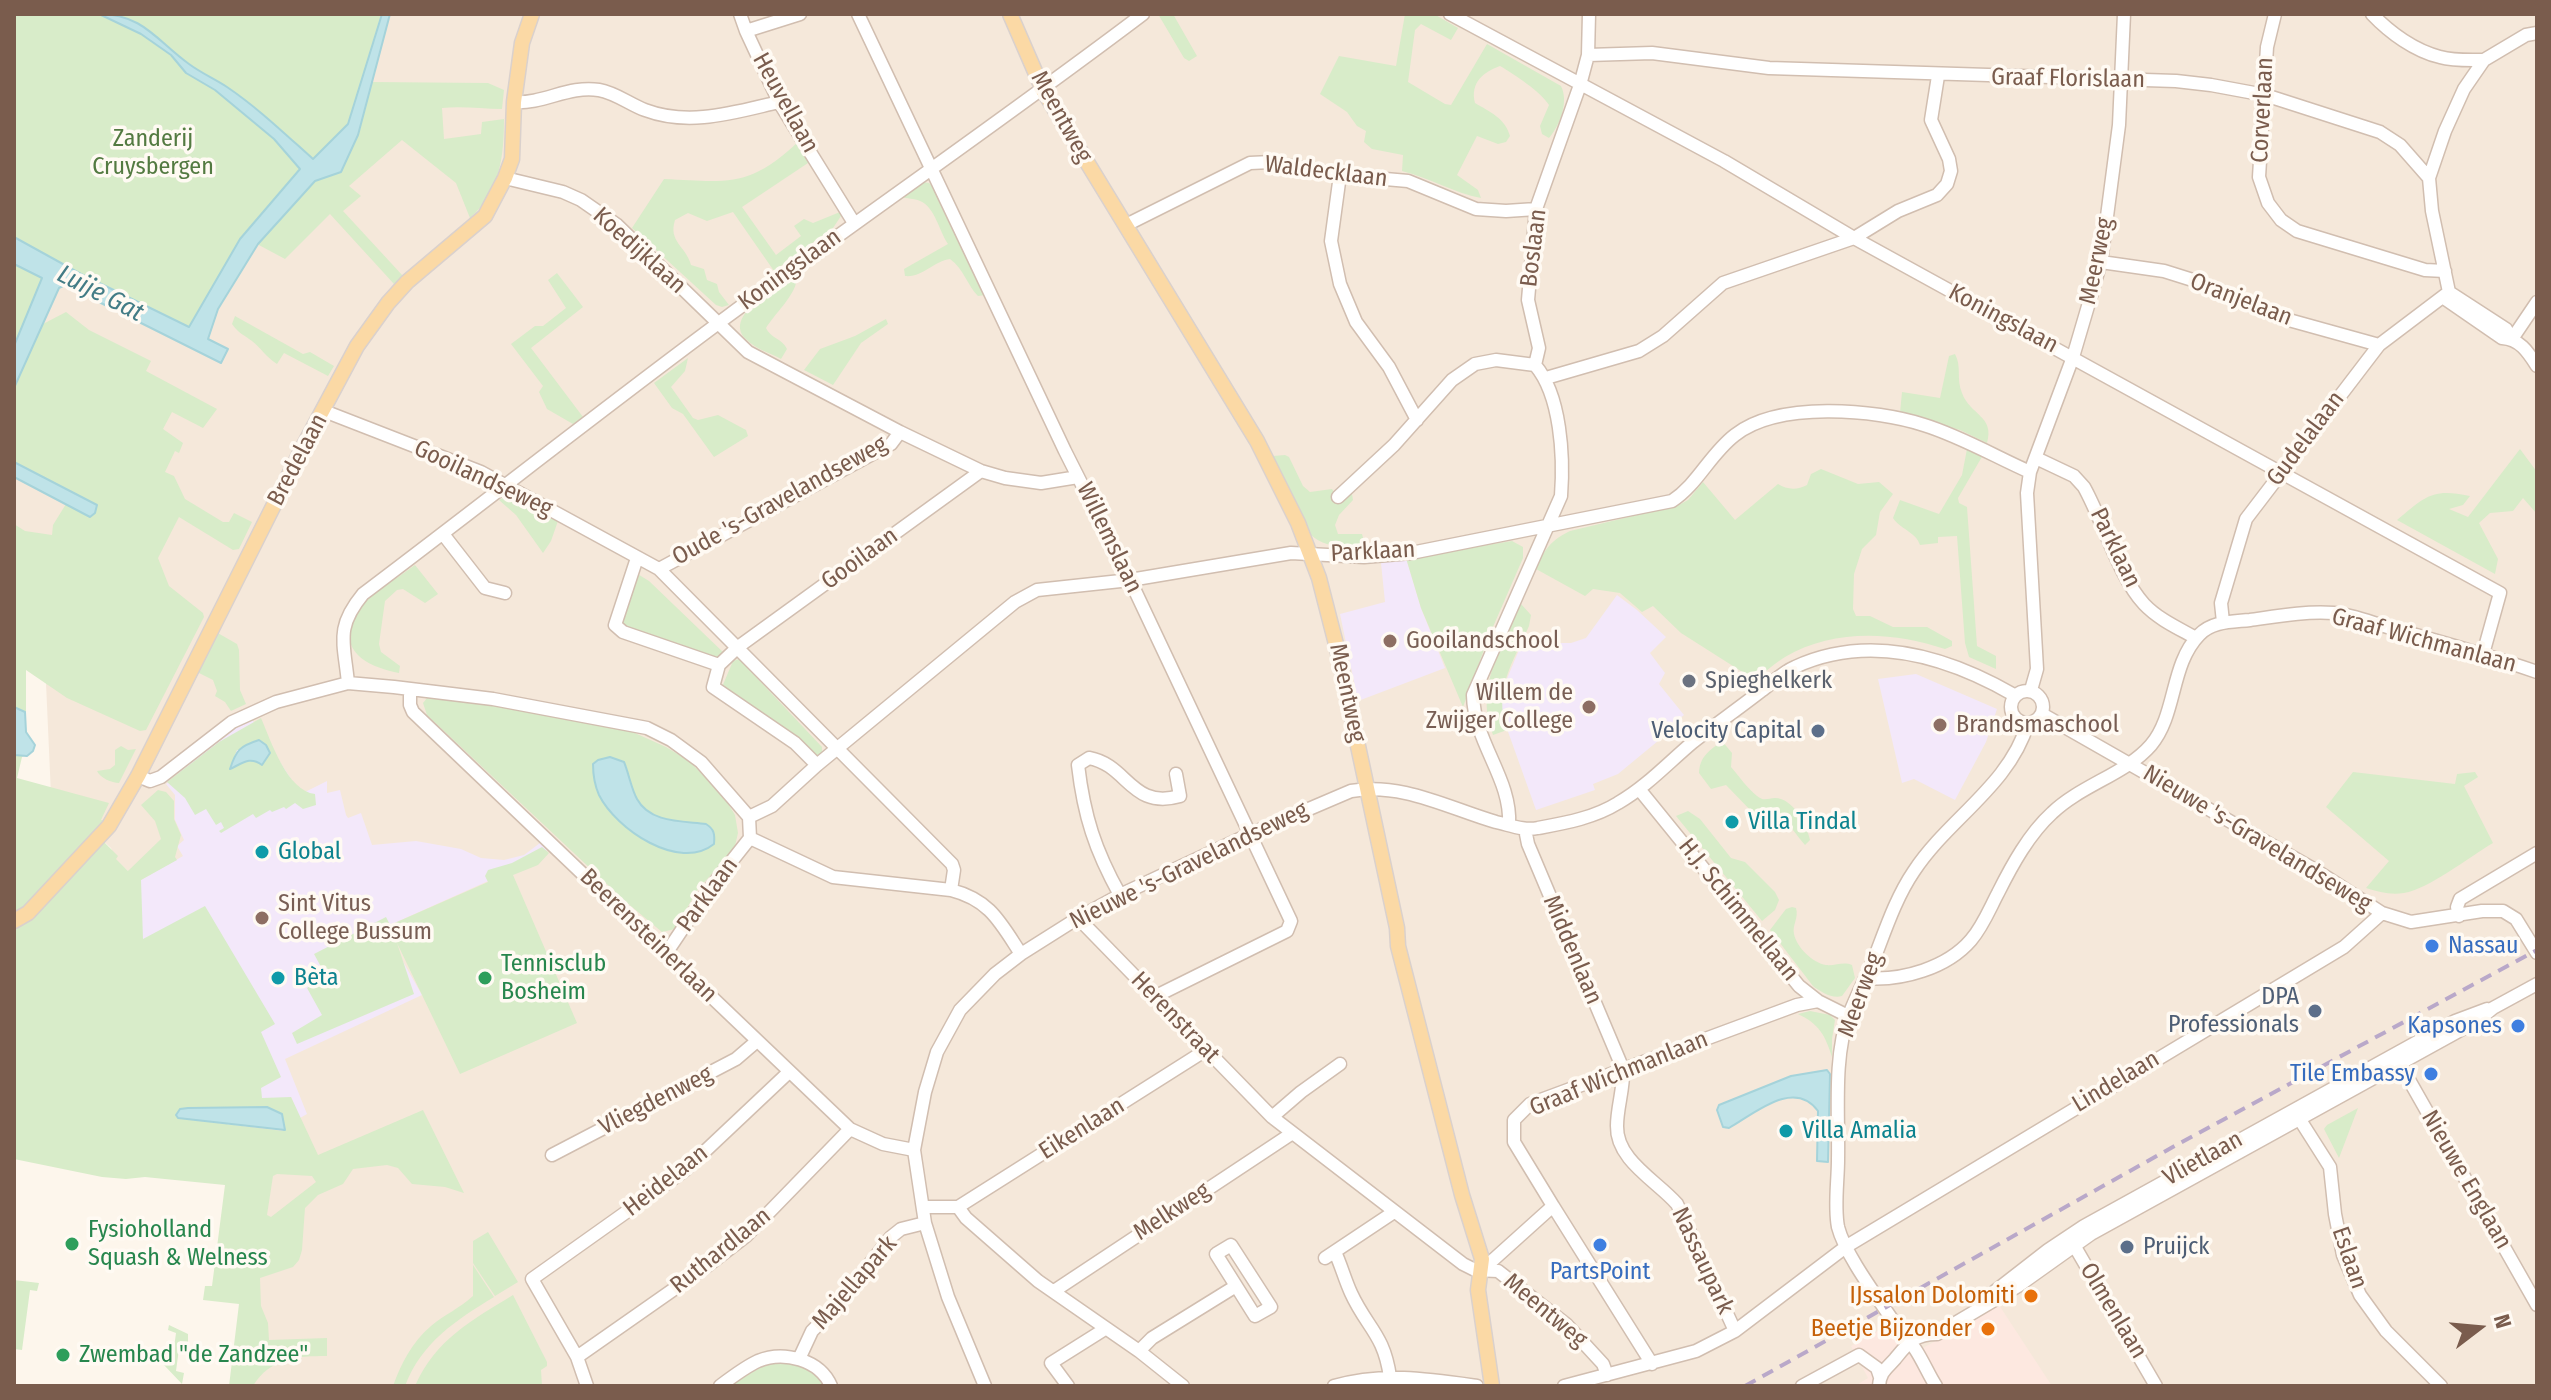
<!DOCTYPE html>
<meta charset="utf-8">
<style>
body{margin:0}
#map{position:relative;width:2551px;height:1400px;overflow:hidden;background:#fdf6ec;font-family:"Fira Sans Condensed",sans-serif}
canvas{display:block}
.frame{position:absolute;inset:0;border:16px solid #7a5c4d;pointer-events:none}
.north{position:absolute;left:2439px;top:1288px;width:80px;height:80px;-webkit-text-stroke:6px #fffaf3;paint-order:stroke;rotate:74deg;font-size:22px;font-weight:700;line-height:32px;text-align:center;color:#7a5c4d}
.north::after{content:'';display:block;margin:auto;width:28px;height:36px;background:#7a5c4d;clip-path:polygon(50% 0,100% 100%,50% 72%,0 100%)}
</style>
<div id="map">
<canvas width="2551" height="1400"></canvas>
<div class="frame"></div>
<div class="north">N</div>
</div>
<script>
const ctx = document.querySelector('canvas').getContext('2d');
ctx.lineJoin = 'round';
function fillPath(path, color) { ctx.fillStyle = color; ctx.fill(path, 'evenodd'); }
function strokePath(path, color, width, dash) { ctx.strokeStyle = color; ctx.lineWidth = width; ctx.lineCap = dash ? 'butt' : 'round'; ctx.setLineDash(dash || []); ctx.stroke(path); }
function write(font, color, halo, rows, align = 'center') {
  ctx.font = font + ' "Fira Sans Condensed",sans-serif'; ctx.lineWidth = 7; ctx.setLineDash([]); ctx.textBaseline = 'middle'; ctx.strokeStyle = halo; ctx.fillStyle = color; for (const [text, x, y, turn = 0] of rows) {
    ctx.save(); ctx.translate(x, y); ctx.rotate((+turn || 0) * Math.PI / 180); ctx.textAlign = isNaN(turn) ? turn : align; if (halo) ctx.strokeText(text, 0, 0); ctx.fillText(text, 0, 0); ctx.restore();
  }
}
fillPath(new Path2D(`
 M390,14H2537V1386H250L266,1171L128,871L115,859L111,848L51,795L46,683L14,660V477L90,517L97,505L14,462V388L59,288L65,285L221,363L207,339L218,309L379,48Z`), '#f5e8da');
fillPath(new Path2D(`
 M1999,1305L2052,1386H1855L1868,1378L1851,1346L1883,1328L1898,1343L1910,1349L1923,1348Z`), '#fde8e0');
fillPath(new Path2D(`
 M1406,558L1421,608L1445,668L1358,701L1340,614L1385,602L1381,563Z
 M1617,595L1637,610L1666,637L1650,653L1665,673L1659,684L1684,715L1679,719L1681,722L1618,774L1593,784L1595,790L1536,810L1501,712V693L1521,645L1525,643H1571L1586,638Z
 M1916,674L1997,709L1986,742L1955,800L1914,779L1902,783L1878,679Z
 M251,718L301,794L327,781V793L340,790L346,815L348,818L361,813L372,845L416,841L461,849L481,858L504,860L524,855L540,843L547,850L535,860L390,925L386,918L389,937L422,995L285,1059L307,1114L300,1118L291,1097L267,1107L141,966V880L183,856L177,846L184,840L175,820V795L166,784L224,733Z`), '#f3e8fa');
fillPath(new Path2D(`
 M14,14H390L371,82L488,83L504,90L502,109C482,109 463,106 442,108L444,139L481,134L482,122L504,119C504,156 500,192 470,218L456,183L402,140L349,186L361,196L343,211L403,276L394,284L330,214L285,259L257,244L218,309L208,338L228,349L221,363L65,285L59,288L43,324L66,312L89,330L151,361L146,371L217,409L203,428L172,412L163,429L183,443L179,453L175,451L165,472L174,476L185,499L223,522H229L234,513L252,522L239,549L233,550L179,517L158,558L169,586L203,613L204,617L146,730L140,731L67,698L26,670V732L35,745L33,751L22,757L17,778L109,803L101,820L106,821L105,843L118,856L116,859L128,871L161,839L155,821L141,805L158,790L166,792L174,801V819L181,835L175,857L177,860L141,880L143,939L205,906L275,1024L261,1032L281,1077L261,1088L262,1098L291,1097L318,1155L423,1110L464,1193L445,1187L412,1184L398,1168L387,1165L353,1169L343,1184L318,1195L305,1208L302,1250L299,1260L293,1267L260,1278L261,1306L268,1323L269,1340L327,1338V1356C297,1356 270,1358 253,1386H229L239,1304L203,1300L205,1286H212L225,1185L145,1177L126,1179L102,1177L14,1159V524L25,531L52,535L53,525L66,504L90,517L97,505L14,462ZM267,1107L283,1131L178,1118L176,1115L180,1109L188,1108ZM277,1174L312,1176L316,1182L271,1217L267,1215L273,1176Z
 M1158,14H1173L1197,56L1189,61L1184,58Z
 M1405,14H1434L1458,28L1451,40L1421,24L1415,30L1408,82L1445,104L1451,105L1487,44L1561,86C1569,102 1560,125 1549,138L1542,134L1540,126L1549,105C1541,92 1514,74 1500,66C1483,72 1470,83 1475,103C1490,112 1505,118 1510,136L1506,142L1498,144L1477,136L1457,175L1478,190L1481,198C1454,193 1430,178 1402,171L1403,155L1372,149L1364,142L1366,131L1357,126L1347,112L1320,94L1339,56L1396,66Z
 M799,141L811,161L742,207L776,255L801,236L794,226L804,219L813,223L840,212L841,216L833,228L774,271L733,212L707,221L688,213L675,220C668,242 686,246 691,265L704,269L707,280L717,284L719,292L729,305L722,307L716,305L632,228L664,179C728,182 750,188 799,141Z
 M923,182L929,183L935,189L986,295L978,296C967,285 964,269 950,259C934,261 922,278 905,276L904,269L948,244C939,231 935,207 920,201C914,198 907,199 901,197Z
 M557,273L583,307L531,348L583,417L573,424L547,409L539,392L543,386L511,344L535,326H543L566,308L548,280Z
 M792,277L796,283C793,297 774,315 766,328C770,338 783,339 787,349L781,359C770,353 756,349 747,340C721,317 776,289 792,277Z
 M235,316L303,354L310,352L334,366L328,376L284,353L277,364C267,358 261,348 252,341C244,335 238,333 232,324Z
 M886,319L888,324L861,343L833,385L804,370L820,349L855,336Z
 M1955,354C1962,367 1956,379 1962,393C1970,415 1995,416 1987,443L1960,430L1900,413L1902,392L1940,398L1949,356Z
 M688,358L685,371L671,387L693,418L698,420L718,415L746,430L748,436L714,457L683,414L672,408L654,383Z
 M1967,449L1983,455L1958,498L1959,503L1967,507L1977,646L1996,656V669L1969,657L1965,643L1957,536L1938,537V543L1920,545C1916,532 1900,529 1893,518L1900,500L1939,514L1962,475Z
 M2520,449L2537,472V514L2523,498L2513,511L2490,513L2479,523L2498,559L2495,574L2397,520C2426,496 2432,488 2470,496L2463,505L2449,509L2468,517Z
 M1285,455L1289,457L1303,486L1310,492L1332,489L1338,499L1351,488L1353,500L1339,515L1335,525L1338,534H1362L1365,545C1346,547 1326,549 1311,535L1273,456Z
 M1821,469L1858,484L1879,482L1893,494L1880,512L1876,535L1862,549L1854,574L1853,609L1856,616H1870L1893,627H1927L1952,641V646L1945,649C1894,632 1834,628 1785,657C1775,663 1765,672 1755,680L1681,633L1653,606L1642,612L1620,593L1593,589L1585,596L1536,569C1544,550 1551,540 1570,531L1679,505L1688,500L1703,482L1735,520L1778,484C1787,490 1798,490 1807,485L1811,474Z
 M510,494L559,518L551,541L543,553L516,515L499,500Z
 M1512,541L1523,547V558L1489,636L1463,707L1421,608L1406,558Z
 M415,565L438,594L425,603L403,589L397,590L385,601L379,644L381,652L400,666L399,673C373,668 341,655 351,623C353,619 354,614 356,611C368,596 399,577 415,565Z
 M636,573L649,581L725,654L718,660L623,628L621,622Z
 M1521,604L1531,615L1529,626C1513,663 1493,689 1507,730L1493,735C1474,687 1502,647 1521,604Z
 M216,632L237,644L239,650L240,690L246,704L231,711L225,702L215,696L217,691L213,680L195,671Z
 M739,659L822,747V753L816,757L722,687L733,661Z
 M436,694L626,729L666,747L689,761L722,794L735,815L738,833L734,850L698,889L675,929L662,932L626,902L427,715L423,703L427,698ZM624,762C629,774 631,788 637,799C650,824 687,823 711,828L715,835L714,844L599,795Z
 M261,718C271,741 287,791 315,794L316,805L303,809L295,803L286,809L284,807L272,812L270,810L256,818L253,814L221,833L219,831L224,828L221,822L216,825L206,809L195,815L185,798L167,782L219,742ZM266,749L262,765L257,760L244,761L230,768L237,750Z
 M1722,741L1732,753L1731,767C1739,776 1747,788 1757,796C1764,802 1768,798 1775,798C1793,798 1807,825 1810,840L1805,845C1789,826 1784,811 1757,817L1726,785L1711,789L1699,773C1700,756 1709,751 1722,741Z
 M121,746L128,750L136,749L119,783C112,783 100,778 97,771L110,769L115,765V750Z
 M2353,772L2455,784L2457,774L2475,772L2478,777L2464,786L2493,843C2469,857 2429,889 2404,893C2390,895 2379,892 2366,888L2389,861L2326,807Z
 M1688,811L1700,819L1731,858L1745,862L1775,892L1779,900L1775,910L1762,921L1676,816Z
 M542,847L549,853L538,865L513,875L577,1023L460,1074L397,943L414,994L297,1044L292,1033L322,1015L307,988L326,976L314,954L386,917L390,925L488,882L485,876L488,870L512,863Z
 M1792,907L1796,908C1799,918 1792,925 1794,934C1797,948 1813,963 1826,965C1836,966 1843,961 1852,965L1855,978L1842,996C1832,999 1821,992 1813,986L1770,930L1786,909Z
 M1810,1011L1830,1015L1835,1020L1832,1039V1057C1825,1035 1819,1024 1798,1014Z
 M2358,1108L2339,1158L2324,1129L2327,1125Z
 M488,1232L518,1282L495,1296L473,1263V1241Z
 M473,1265L494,1297C456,1320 421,1343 405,1386H393C401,1364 412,1342 431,1326C444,1315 460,1308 473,1296Z
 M14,1280L39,1283L37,1291L30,1290L22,1350L14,1349Z
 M513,1295L547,1362V1366L541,1370L542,1386H415C435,1340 472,1320 513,1295Z
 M169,1325L188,1334V1342L180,1341L176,1371L184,1373L182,1384L164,1365L165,1362H172L176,1333L168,1330Z
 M790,1360L810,1369L826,1386H728L769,1363Z`), '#d8ecc9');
const water = new Path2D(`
 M99,14C143,14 157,41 189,64C201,73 215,79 227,87C258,108 285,134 313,159L348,124L382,14H390L358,135L341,172L315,181L258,244L218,309L208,339L228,349L221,363L65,285L59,288L14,388V346L42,278L14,264V237L81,274L189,327L240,239L300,169L274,139L215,90L186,73L171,55L141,34Z
 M14,462L97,505L95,513L90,517L14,477Z
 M14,707L25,712L26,732L35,745L33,751L27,756L14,755Z
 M259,740L266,745L270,753L262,765C250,756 243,763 230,769C236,750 240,746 259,740Z
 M610,757L624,762C629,774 631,788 637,799C650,823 682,821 706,824C714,829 715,834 714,844C679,872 616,829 599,795C595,786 593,774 593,764L598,760Z
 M1827,1070L1830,1074L1828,1162L1817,1161L1818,1111C1794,1078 1754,1114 1729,1128L1723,1127L1717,1110L1719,1105L1791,1076Z
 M267,1107L282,1114L285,1130L178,1118L176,1115L180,1109L188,1108Z`);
fillPath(water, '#bfe3e8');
strokePath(water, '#a5d3da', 2);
const minor = new Path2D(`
 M740,14L746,31
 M800,14L746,31L779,102L854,223
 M858,14L1065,451L1130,580L1291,921L1287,931L1156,996
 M1450,14L1724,161L1854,238L2500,593L2483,654
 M2275,14L2267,47L2259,177L2268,203L2281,220L2297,231L2425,270L2445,271
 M2372,14C2390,33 2415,51 2440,57C2454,61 2470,60 2484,60
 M1588,55L1652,53L1769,68L2176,81L2211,85L2265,95L2380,132L2400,145L2429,178L2432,211L2449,292L2506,329L2512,339
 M514,102C544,104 569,85 599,90C616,93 629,104 645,110C690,127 735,112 779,102
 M1340,175L1331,241L1340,284L1356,322L1389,367L1417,420
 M505,178L563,192L581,200L617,225L748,352L900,432L981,471L1005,478L1041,483L1078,477
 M2429,178L2445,131L2464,89L2484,60L2526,35L2537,33
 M1126,225L1250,163L1271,162L1340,175L1408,181L1476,209L1506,211L1536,209
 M2101,262L2164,271L2199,282L2278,317L2379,345
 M2444,298L2502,338C2520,339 2528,352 2537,366
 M2512,339L2537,302
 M1535,365L1539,348L1528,300L1536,209L1580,85L1588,55L1589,14
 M1546,378L1639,351L1663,336L1723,283L1854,238L1898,211L1937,195L1947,184L1951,171L1949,159L1931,120L1938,76
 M324,411L481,472L659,569L952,864L954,870L951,890
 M2036,458L2074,476L2084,487C2103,521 2119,577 2144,604C2158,619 2178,628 2196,638
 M1338,497L1394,445L1452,380L1475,364L1496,360L1535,365
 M443,534L485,588L505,593
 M637,558L615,625L623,632L719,665
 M659,569L891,444L900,432
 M2223,622L2221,603L2246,519L2379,345L2449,292
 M348,683C344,642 335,628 363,594C485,502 605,407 728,316C866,214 1007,117 1143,14
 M410,689V705L413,712L850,1129L883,1144L914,1150
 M2031,690L2037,669L2027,493L2030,472L2073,357L2101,262L2119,125L2124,14
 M2011 707a16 16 0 1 1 32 0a16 16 0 1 1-32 0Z
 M2042,714L2317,871L2382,913L2411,922L2482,911H2503L2516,919L2537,953
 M817,765L795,743L713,687L719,665L738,647L981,471
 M138,776L150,781L161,777L232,722L276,702L348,683L394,687L493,699L647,728L671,740L701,762L749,817L750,838
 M1639,789L1799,986L1818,1001L1848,1016
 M749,817L772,806L817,765L1015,602L1037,590L1130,580L1291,553L1364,557L1411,553L1672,501C1698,484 1710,454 1735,435C1778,401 1875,409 1924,425C1960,436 1996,457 2030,472
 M1509,825C1512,779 1474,743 1473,695L1561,496C1564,457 1561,395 1535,365
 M1525,829L1528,844L1623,1069C1624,1089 1617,1107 1617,1126C1616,1160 1657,1181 1677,1204L1735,1331
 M750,838L833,877L951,890C990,900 1000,922 1021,954
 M1120,895C1095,850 1084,816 1078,765L1089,758C1128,765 1131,810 1180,796L1176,774
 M2459,916L2457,907L2460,899L2537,853
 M1078,918L1272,1117L1463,1264L1475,1270L1498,1271L1567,1325L1603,1364L1607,1375
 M667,952L708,891L750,838
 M1866,978C1902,981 1947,968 1971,940C1983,926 1990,908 1998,893C2012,865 2029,834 2052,813C2081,785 2126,774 2151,745C2177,714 2170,665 2199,635C2212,621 2232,622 2250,620C2278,616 2305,611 2334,613C2355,615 2377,625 2398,630C2445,643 2491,656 2537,672
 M2396,1057L2537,1305
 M2295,1112L2330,1167L2335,1214L2343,1255L2360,1295L2386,1331L2441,1386
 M1272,1117L1301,1092L1340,1064
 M552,1155L736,1059L757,1041
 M1553,1206L1652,1364
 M923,1207H958
 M958,1207L1206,1050
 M958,1207L966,1218L1038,1281L1139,1351L1183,1386
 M2071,1240L2156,1386
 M1231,1245L1271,1307L1255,1316L1216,1254Z
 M1335,1252C1341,1265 1345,1280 1351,1293C1367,1328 1384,1334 1390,1377
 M1325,1258L1394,1212
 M1483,1269L1553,1206L1514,1142V1120L1530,1104L1797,1005L1818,1001
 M1054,1291L1291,1134
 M1994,1292L2048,1250L2084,1226L2455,1021L2487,1009
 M1139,1351L1152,1338L1236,1286
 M577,1357L707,1266L746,1236L850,1129
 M799,1359L812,1331L836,1307L891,1237L901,1229L925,1223
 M587,1386L577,1357L532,1279L684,1171L789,1072
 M720,1386C732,1377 745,1367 758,1361C784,1350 820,1360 831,1386
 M985,1386L948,1297L925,1223L914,1150L925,1092L937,1052L960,1010L995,974L1021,954L1078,918L1120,895L1248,835L1351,791C1402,782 1448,808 1496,822C1510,825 1524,831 1538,828C1565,823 1594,818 1618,803C1646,787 1668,763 1693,742C1715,725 1739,708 1761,691C1772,683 1783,672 1795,667C1869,633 1946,656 2014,695
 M1068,1386L1051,1363L1105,1329
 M1334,1386C1383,1372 1428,1379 1477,1386
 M1564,1386L1696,1351L1735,1331L1847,1246L2344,947L2382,913
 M1802,1386L1859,1355L1877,1368L1880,1377
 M1879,1386C1880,1372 1886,1369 1895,1359C1907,1344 1914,1334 1937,1334L2018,1286L2091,1234L2477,1021L2493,1008L2537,984
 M1936,1386C1926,1371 1917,1345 1903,1336C1885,1307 1846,1258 1838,1227C1834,1206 1838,1181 1838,1160C1839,1115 1833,1056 1849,1015C1857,994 1868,974 1876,954C1887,925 1897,896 1914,871C1949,818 2009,786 2028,723`);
const major = new Path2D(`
 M1010,14L1043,90L1257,441L1298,523L1319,578L1337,648L1397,928L1398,946L1462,1195L1482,1259L1478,1290L1492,1386
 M14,921L28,913L109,826L138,776L303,447L357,346L388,303L407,282L485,216L505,178L512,159L514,102L522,43L532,14`);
strokePath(minor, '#d1beb0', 15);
strokePath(major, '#dad1cd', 17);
strokePath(minor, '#fff', 12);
strokePath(major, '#fbd9a5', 14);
strokePath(new Path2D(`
 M1745,1386L2171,1148L2537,950`), '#b9a8c9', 4, [12, 8]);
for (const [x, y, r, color] of [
 [1390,641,8,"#8d6e63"],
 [1689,681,8,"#6b7280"],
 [1589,707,8,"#8d6e63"],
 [1940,725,8,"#8d6e63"],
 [1818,731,8,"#5c6f8a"],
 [1732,822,8,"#0f9aa8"],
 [262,852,8,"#0f9aa8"],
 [262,918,8,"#8d6e63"],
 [2432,946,8,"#3f7fe0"],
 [278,978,8,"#0f9aa8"],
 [485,978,8,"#2e9e5b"],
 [2315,1011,8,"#5c6f8a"],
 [2518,1026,8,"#3f7fe0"],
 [2431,1074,8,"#3f7fe0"],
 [1786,1131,8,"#0f9aa8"],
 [72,1244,8,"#2e9e5b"],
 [1600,1245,8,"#3f7fe0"],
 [2127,1247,8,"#5c6f8a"],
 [2031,1296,8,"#e8710a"],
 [1988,1329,8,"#e8710a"],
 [63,1355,8,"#2e9e5b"]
]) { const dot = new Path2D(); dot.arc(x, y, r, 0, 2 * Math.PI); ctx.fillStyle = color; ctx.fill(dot); strokePath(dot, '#fffaf3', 3); }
write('24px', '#7a5c4d', '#fffaf3', [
 ["Graaf Florislaan",2068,79,1],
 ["Heuvellaan",785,103,61],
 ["Corverlaan",2263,110,-87],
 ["Meentweg",1061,117,61],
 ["Waldecklaan",1326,172,7],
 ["Boslaan",1534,248,-83],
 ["Koedijklaan",639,251,42],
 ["Meerweg",2097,261,-78],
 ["Koningslaan",790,270,-36],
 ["Oranjelaan",2241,300,21],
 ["Koningslaan",2003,319,28],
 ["Gudelalaan",2306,439,-53],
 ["Bredelaan",298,460,-62],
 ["Gooilandseweg",483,479,25],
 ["Oude 's-Gravelandseweg",780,501,-29],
 ["Willemslaan",1109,538,64],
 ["Parklaan",2115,548,64],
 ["Parklaan",1373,552,-3],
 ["Gooilaan",860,559,-36],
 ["Graaf Wichmanlaan",2424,641,15],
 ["Meentweg",1347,693,78],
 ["Nieuwe 's-Gravelandseweg",2257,839,31],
 ["Nieuwe 's-Gravelandseweg",1189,866,-26],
 ["Parklaan",708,895,-54],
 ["H.J. Schimmellaan",1738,910,51],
 ["Beerensteinerlaan",648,936,44],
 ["Middenlaan",1572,950,67],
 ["Meerweg",1861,995,-70],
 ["Herenstraat",1175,1018,46],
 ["Graaf Wichmanlaan",1619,1074,-22],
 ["Lindelaan",2116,1082,-31],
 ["Vliegdenweg",656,1101,-27],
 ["Eikenlaan",1082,1129,-32],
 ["Vlietlaan",2203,1159,-29],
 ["Nieuwe Englaan",2466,1180,60],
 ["Heidelaan",666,1181,-38],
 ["Melkweg",1172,1212,-33],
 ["Ruthardlaan",721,1251,-39],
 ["Eslaan",2349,1258,71],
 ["Nassaupark",1702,1261,65],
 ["Majellapark",855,1283,-49],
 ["Meentweg",1545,1311,40],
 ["Olmenlaan",2113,1311,59]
]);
write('24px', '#537a41', '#fffaf3', [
 ["Zanderij",153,139],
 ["Cruysbergen",153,167]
]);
write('24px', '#785e54', '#fffaf3', [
 ["Gooilandschool",1406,641],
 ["Willem de",1573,693,"right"],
 ["Zwijger College",1573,721,"right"],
 ["Brandsmaschool",1956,725],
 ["Sint Vitus",278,904],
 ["College Bussum",278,932]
], 'left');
write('24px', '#5b616d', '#fffaf3', [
 ["Spieghelkerk",1705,681]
], 'left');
write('24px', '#4e5e75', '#fffaf3', [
 ["Velocity Capital",1802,731],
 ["DPA",2299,997],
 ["Professionals",2299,1025],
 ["Pruijck",2143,1247,"left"]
], 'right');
write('24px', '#0d838f', '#fffaf3', [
 ["Villa Tindal",1748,822],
 ["Global",278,852],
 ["Bèta",294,978],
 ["Villa Amalia",1802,1131]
], 'left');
write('24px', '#366cbe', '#fffaf3', [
 ["Nassau",2448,946,"left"],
 ["Kapsones",2502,1026],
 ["Tile Embassy",2415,1074],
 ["PartsPoint",1600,1272,"center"]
], 'right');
write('24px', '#27864d', '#fffaf3', [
 ["Tennisclub",501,964],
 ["Bosheim",501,992],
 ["Fysioholland",88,1230],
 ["Squash & Welness",88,1258],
 ["Zwembad \"de Zandzee\"",79,1355]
], 'left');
write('24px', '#c56008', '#fffaf3', [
 ["IJssalon Dolomiti",2015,1296],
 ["Beetje Bijzonder",1972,1329]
], 'right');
write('italic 26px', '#437c86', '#fffaf3', [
 ["Luije Gat",100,294,27]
]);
</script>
